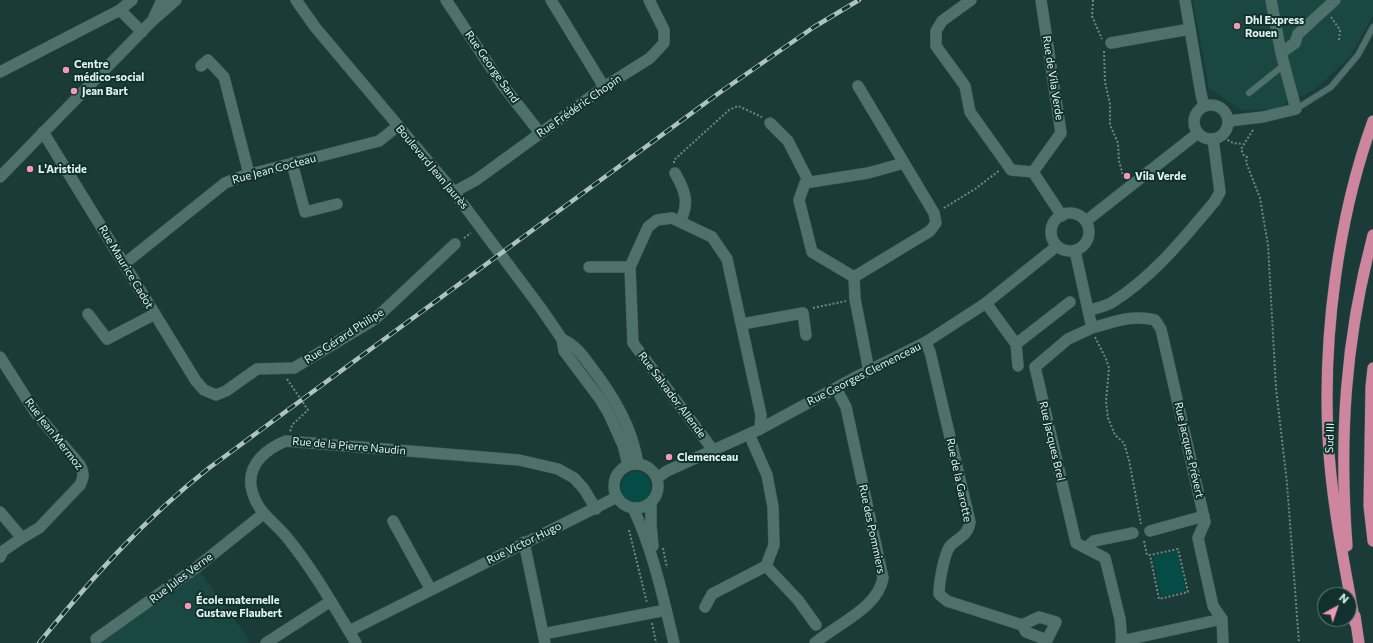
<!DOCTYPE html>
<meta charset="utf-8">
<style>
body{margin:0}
#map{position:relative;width:1373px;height:643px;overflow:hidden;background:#1b3b38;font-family:Commissioner,sans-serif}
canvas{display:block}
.north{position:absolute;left:1317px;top:587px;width:40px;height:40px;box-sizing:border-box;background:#10312d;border:1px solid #637e7b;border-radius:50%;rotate:40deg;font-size:11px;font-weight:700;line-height:16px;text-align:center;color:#e0f2f0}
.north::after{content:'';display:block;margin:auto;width:14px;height:18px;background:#f09ab5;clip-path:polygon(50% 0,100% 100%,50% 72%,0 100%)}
</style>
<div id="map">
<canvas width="1373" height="643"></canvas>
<div class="north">N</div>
</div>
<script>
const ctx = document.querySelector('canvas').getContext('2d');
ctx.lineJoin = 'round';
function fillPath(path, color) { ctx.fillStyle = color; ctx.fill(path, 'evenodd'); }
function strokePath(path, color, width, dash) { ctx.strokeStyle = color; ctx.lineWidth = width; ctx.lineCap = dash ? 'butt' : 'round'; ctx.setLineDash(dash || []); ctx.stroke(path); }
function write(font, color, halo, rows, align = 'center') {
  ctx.font = font + ' Commissioner,sans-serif'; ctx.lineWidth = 4; ctx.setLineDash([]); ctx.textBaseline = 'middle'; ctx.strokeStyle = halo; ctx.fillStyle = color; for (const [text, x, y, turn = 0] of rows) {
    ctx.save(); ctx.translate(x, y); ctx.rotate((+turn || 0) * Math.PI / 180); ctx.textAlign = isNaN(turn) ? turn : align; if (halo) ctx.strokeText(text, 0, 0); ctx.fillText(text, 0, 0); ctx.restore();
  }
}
fillPath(new Path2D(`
 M1193,0H1373V16L1350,57L1314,90L1275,109L1241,110L1209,88Z
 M200,572L250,641L247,643H100Z`), '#1b4742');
fillPath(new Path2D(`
 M621 487a15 15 0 1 1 30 0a15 15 0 1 1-30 0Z
 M1177,551L1186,591L1161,596L1153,556Z`), '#064c46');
const service = new Path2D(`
 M1249,93L1284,65
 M1296,109L1331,87L1358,55L1373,27`);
const minor = new Path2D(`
 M446,0L501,83L540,133
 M551,0L604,87
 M971,0L942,21L936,31V46L965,86L970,112L1007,164L1011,170L1033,172
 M120,10L142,32
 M1111,43L1190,29
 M1281,53L1295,43L1298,34L1335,0
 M201,66L208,60L224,77L249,174
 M0,72L120,10L132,0
 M858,86L934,213L936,223L930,231L854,277L855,299L869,371
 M1228,121L1263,117L1296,109L1281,53L1271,0
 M770,123L788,141L809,182
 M43,132L196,381L204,390L216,395L226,391L257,369L294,368L375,319L455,244
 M292,163L305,212L337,204
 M1033,172L1061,133L1041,0
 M1033,172L1062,216
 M675,173C685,190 690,203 680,222
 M454,192L476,180L604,87L650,58L664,43V30L649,0
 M1075,251L1092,328L1068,339L1035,367L1076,543L1105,558L1120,619L1122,643
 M124,264L225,183L243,176L379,141L398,126
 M589,267H630
 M854,277L812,252L799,200L805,183L868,173L904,163
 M986,303L1016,344L1070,302
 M1088,311C1095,308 1104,307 1111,303C1153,277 1184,238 1215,201L1220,192L1213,139
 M88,314L107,339L155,314
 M742,324L803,313L806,335
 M1092,328C1113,322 1133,314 1155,320L1161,329L1205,522L1198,538L1213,606L1222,619L1223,643
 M926,342L930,352L970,522C968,535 960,537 951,545C944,552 939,584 939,594L947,601L1022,625L1026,632L1047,640L1056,622L1039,617L1022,625
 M1016,344L1018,366
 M0,357L35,412L80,465C84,473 84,477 80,485L39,528L22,538
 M713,450L633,343L630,267L648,227L657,220L672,218L712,237L727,259L761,415L760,429
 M0,512L22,538L3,551L0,557
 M393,521L431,590
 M1150,531L1204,516
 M524,542L545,643
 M1086,548L1094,541L1133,533
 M766,566L798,600L816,625
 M705,607L712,594L766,566L774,545L773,507L767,475L749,434
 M349,631L617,497
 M543,634L666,610
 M96,639L197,567L263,514
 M1121,641L1222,619
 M266,643L331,601
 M356,643C335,608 314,571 289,540C274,520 256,514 251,486C248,463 268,448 286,441L519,460L558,469L574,478L584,489L596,509
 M815,643C837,624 878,608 883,578L846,407L836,388`);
const tertiary = new Path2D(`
 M296,0L315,27L454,192L540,307L562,339L564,351L600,399L609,414L623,445L628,465
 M1185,0L1201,94L1204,106
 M1194 122a17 17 0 1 1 34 0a17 17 0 1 1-34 0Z
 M1051 232a19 19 0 1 1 38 0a19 19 0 1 1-38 0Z
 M1086,221L1198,133
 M562,339C577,346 582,355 592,368C614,397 632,427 638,464
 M614 486a22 22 0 1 1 44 0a22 22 0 1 1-44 0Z
 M657,478L667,471L760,429L856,377L926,342L986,303L1057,246
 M651,502V525L653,546
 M633,508C653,550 663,597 674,643`);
const secondary = new Path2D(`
 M154,17L162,0
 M0,177L152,21L176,0`);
const trunk = new Path2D(`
 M1373,368L1371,387L1369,506L1373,541
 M1347,546C1339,438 1345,340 1373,235
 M1355,616L1359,643
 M1355,623C1344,562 1331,500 1328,437C1323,335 1338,217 1373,121`);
strokePath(service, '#3b5855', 7);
strokePath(minor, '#3b5855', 12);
strokePath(tertiary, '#3b5855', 12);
strokePath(secondary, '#3b5855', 12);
strokePath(trunk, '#3b5855', 12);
strokePath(new Path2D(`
 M1093,0L1092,16L1102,39
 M1331,17L1340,30L1339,40
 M1104,51L1105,82L1110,104V125L1118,143L1119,161L1124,179
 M1253,130L1241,149L1244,156L1247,157L1246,162L1260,198L1268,245L1276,388L1287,483L1299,643
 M1224,138L1233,143L1243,144
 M674,163V160L729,110L738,106L762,117
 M944,208L975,189L1000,170
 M464,238L471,233
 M813,308L846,301
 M1095,337L1106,359L1109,368L1106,401L1108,418L1115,435L1124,443L1129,460L1141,524
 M287,379L308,410L292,425L290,432
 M629,530L647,603
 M1144,541L1147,555H1150L1159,599L1188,592L1178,549L1150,555
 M663,548L667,568
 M652,623L656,643`), '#6d8785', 2, [2, 2]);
strokePath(service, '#4f716c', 5.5);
strokePath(minor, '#4f716c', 11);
strokePath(tertiary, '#4f716c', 11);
strokePath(secondary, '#4f716c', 11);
strokePath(trunk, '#ce859e', 11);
const rail = new Path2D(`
 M39,643C92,578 143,520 209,468L719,93L814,27L859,0`);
strokePath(rail, '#adc3c1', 4.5);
strokePath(rail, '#10312d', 3, [9]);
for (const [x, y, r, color] of [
 [1237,26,4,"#f09ab5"],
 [66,70,4,"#f09ab5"],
 [74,91,4,"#f09ab5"],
 [30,169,4,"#f09ab5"],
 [1127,176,4,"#f09ab5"],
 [669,457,4,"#f09ab5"],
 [188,606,4,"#f09ab5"]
]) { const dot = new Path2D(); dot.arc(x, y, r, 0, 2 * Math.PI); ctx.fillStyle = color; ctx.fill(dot); strokePath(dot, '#10312d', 1.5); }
write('bold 11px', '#e0f2f0', '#10312d', [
 ["Dhl Express",1245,20],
 ["Rouen",1245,33],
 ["Centre",74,64],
 ["médico-social",74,77],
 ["Jean Bart",82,91],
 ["L'Aristide",38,169],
 ["Vila Verde",1135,176],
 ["Clemenceau",677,457],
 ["École maternelle",196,600],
 ["Gustave Flaubert",196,613]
], 'left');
write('11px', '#e0f2f0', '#10312d', [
 ["Rue George Sand",492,67,55],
 ["Rue de Vila Verde",1053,78,81],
 ["Rue Frédéric Chopin",579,106,-35],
 ["Boulevard Jean Jaurès",432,167,50],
 ["Rue Jean Cocteau",274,169,-15],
 ["Rue Maurice Cadot",126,267,59],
 ["Rue Gérard Philipe",344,336,-33],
 ["Rue Georges Clemenceau",864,374,-27],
 ["Rue Salvador Allende",672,395,53],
 ["Rue Jean Mermoz",54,434,52],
 ["Sud III",1330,438,-88],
 ["Rue Jacques Brel",1052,441,77],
 ["Rue de la Pierre Naudin",349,446,5],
 ["Rue Jacques Prévert",1189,450,77],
 ["Rue de la Garotte",959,480,78],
 ["Rue des Pommiers",872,529,78],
 ["Rue Victor Hugo",524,543,-26],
 ["Rue Jules Verne",181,578,-37]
]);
</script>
